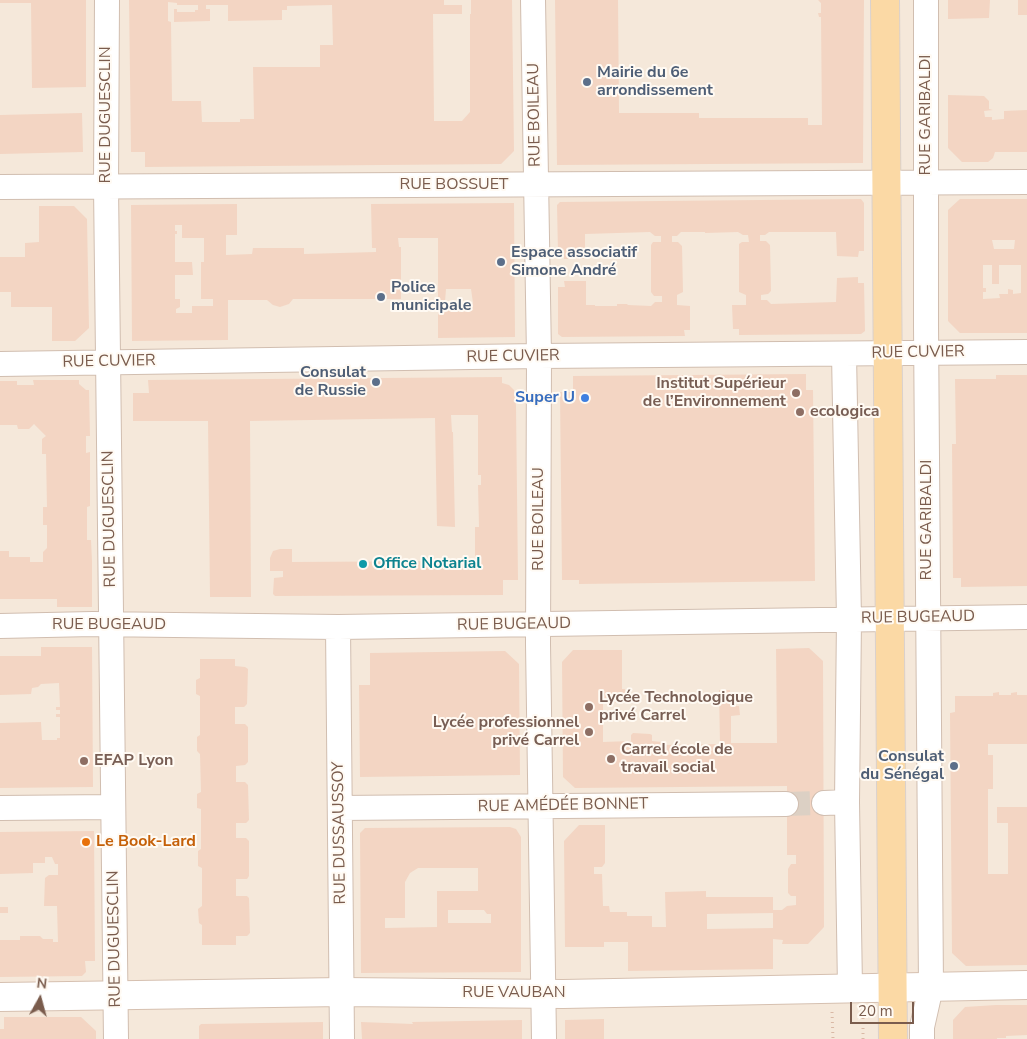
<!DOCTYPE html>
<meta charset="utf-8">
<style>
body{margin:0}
#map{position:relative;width:1027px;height:1039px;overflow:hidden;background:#fdf6ec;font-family:"Nunito Sans",sans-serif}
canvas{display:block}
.north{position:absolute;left:15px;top:974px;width:50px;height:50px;-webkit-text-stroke:4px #fffaf3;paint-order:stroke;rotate:7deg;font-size:14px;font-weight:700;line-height:20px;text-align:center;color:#7a5c4d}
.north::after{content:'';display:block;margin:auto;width:18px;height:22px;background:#7a5c4d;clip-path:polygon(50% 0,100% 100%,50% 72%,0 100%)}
.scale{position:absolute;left:850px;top:1002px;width:64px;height:22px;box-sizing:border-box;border:2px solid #7a5c4d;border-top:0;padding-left:6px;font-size:15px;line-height:18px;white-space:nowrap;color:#7a5c4d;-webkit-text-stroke:4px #fffaf3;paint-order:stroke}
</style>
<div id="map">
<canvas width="1027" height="1039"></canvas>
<div class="north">N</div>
<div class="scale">20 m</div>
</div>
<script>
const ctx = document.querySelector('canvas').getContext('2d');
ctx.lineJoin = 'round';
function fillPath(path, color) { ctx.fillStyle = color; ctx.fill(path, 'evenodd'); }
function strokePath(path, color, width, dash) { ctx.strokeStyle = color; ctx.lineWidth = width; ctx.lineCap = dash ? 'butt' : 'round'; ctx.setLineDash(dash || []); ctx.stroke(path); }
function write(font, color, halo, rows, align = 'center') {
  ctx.font = font + ' "Nunito Sans",sans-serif'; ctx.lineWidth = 4; ctx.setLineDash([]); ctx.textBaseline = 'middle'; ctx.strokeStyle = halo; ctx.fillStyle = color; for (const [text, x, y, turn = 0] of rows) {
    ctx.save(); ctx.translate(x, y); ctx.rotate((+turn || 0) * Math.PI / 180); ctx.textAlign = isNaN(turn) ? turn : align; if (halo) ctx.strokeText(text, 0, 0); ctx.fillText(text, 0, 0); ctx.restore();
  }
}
fillPath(new Path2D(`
 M0,0H1027V1039H0Z`), '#f5e8da');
fillPath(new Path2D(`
 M0,0H86V87L32,88L31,3H0Z
 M129,0H444V5H462V14H433L434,121H462L470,112V14H471V0H512L514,151L501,164L145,167V152H131ZM168,2L177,3V5H198V10H195V12H177V9H174V22L210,21V9H206V5H228V21L282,20V10H287V6L332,5L333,45H320V67H253L254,119H240V122H202L201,101H172L171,22L168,21Z
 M555,0H618L619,113H699V118H808V125H822L821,17H819L818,13H821V3L818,0H864L863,163L557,165Z
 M948,0H990L989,18L948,19Z
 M1018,0H1027V15H1018Z
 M948,95L984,96L989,101V109L993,110L984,111L985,117H992V120L1004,119V111L1027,110V152H995L993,158L988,162H962L948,148Z
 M82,113L83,152L0,154V115Z
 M861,199L864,203V251H859L858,257L837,256L836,232H769L765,235H760V241H766L770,245L771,291L768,294L761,295V300H767L771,304L836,302L837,278L858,277V283H864L865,331L861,334L739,335V329H733L732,305H746V295L739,292V244L742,242H749L748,235H743L738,232L705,233V232H681L677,236H672V242H678L682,246L683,292L677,295V305L690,306V330H684L685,336L562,337L558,334V287H565L564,281H586V305H595V306H617V304H627L628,305L651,306L655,302H662V296H654L651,292V245L653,242H661V236H655L650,232L585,234V259H564V253H558L557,205L560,202Z
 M960,199H1027V333H960L948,321V210ZM992,240H1015L1014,249H994ZM983,265H992V284H999V265H1021V293L1013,294V290L1008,289V294H999L1000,298L983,299V292H986V288H983Z
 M514,203L515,337L438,338V238H398L399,247H401V299H293L289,304L280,307L273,305L267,300H228V340L132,341L131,205L237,204V235H226V255L252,254L253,248H304V254L376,252V248H372L371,204ZM175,225H182V238H204V262H201V299H213V306H192V313H176V309L180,307V299H175V275H193L192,262H175V234H177V231H175ZM446,289H471L473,303L445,302Z
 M39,206H74L87,219L89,328L75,341H52V307H11V292H0V257H25V243L39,242Z
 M806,374V390H813L815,581L579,584V580H562L560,392H573V376Z
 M996,375H1027V586L961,587V578H953L952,444H956L955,379H996Z
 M502,377V383L509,385L514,390L516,406L518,580H503V595L275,596L273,594L274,578L283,577V571H270V558L273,551L280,549H292V562L455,561L456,566L475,565V527H479L478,485H481V475H478V415H451L452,432H453L455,527L437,526L435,418L250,421L251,597H210L208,421H133V393H149L148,380Z
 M33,380H79V384L86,390H89L90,436H86V453L90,452V506L87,507V540H91L92,561V607H57V599H0V551H9V557H30V562H43V552L47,548V525H43V507H47L46,454H42V439L46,436L34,424L29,429H18L17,425H0V381H17V385H34Z
 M41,647H92L93,787L0,788V723L41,722L42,740H57V738H60V717H56V714H60V710H56V707H60L59,683L41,684L38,687L32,688L31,694L0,695V656H41Z
 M809,648L823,661L824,927L808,944H782L783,940L773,939V969L628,971V942H604V947H565L564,841L579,825H605V863L602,867H594V874H602L603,906H609L610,912H627V916H652V927H666L665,892L706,891V897H773V910H782L787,906L796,905V896H791L788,893V869L791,864H796V855H787V786L575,788L563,777L562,662L573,650H622V689H625V703L603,702V742L631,741V735L633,733L650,734L652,735V741L661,742V745L720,744L719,690H730V706H739L740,715L731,716V743H777L776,649ZM773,913V928L707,929V914Z
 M505,651L519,664L520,775L360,777L359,685H370V653Z
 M200,659H235V666L245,667L248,669L247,704L244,707H235V724H245L248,727V762L245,765L236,766V782H245L248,785L249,820L246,823H236V838H246L249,841V876L247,879H236V896H247L249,898L250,933L247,936H236V945H202V925L199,923L198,909L202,906V868L198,866V851L201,849V809L197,808V794L201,792L200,754L197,751V737L200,735V696L196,694V680L200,678Z
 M999,692V695H1011V693L1017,692V695H1027V744H988V755H993V789H988V874H1008V823H997V807H1027V965L966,966L952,953L950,713L955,712V696H993V693Z
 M510,827L516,829L521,837V972L361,973L360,833L365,828ZM418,868H478V891H437V927L385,928V918H405V882L410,873ZM448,910H484L487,914H491V923H448Z
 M94,831L95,961H85L86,972L82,976L0,977V940H20V936H40L43,939H53V942H58L57,906H44L45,878L49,875H58V864H55L52,857H45V863H33V873L0,874V832Z
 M0,907H8V913H0Z
 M996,1005H1027V1035L1006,1036V1038H997V1039H953V1020L965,1007Z
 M4,1017H81L96,1031V1039H0V1029H4Z
 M604,1019V1039H565V1020Z
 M522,1020V1039H362L361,1022L413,1024L412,1022Z
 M323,1022V1039H199V1026L201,1024Z`), '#f3d5c3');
strokePath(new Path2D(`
 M786,804L824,803`), '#dcd0c4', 24, [24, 12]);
const street = new Path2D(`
 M107,0L106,186L116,1039
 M533,0L539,356L538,644L544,1039
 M0,187L1027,182
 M844,354L849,619L847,802L850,988
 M0,364L539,356L1027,352
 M0,626L93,624L338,627L1027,617
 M338,627L342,1039
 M824,803L847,802
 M0,808L113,807
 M340,808L786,804
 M922,1039V1027L931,987L926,326V0`);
const secondary = new Path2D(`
 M0,997L342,992L563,994L1027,985`);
const primary = new Path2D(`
 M885,0L893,1039`);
strokePath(street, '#d1beb0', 26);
strokePath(secondary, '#d6c0b0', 30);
strokePath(primary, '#dad1cd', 30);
strokePath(new Path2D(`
 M832,1012L833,1039
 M863,1039V1011`), '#d9b8a5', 3, [1, 4]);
strokePath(street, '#fff', 24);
strokePath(secondary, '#fff', 28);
strokePath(primary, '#fbd9a5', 28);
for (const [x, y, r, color] of [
 [587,82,5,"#5c6f8a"],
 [501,262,5,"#5c6f8a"],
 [381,297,5,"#5c6f8a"],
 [376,382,5,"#5c6f8a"],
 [796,393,5,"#8d6e63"],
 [585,398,5,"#3f7fe0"],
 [800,412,5,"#8d6e63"],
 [363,564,5,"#0f9aa8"],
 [589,707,5,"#8d6e63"],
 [589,732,5,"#8d6e63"],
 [611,759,5,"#8d6e63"],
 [84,761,5,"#8d6e63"],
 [954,766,5,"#5c6f8a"],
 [86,842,5,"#e8710a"]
]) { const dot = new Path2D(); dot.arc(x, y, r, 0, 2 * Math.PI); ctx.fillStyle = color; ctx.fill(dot); strokePath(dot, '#fffaf3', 2); }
write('bold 16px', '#4e5e75', '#fffaf3', [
 ["Mairie du 6e",597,73],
 ["arrondissement",597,91],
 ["Espace associatif",511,253],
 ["Simone André",511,271],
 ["Police",391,288],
 ["municipale",391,306],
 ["Consulat",366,373,"right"],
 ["de Russie",366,391,"right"],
 ["Consulat",944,757,"right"],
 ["du Sénégal",944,775,"right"]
], 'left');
write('16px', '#7a5c4d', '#fffaf3', [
 ["RUE DUGUESCLIN",106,115,-90],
 ["RUE BOILEAU",535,115,-91],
 ["RUE GARIBALDI",926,115,-90],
 ["RUE BOSSUET",454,185],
 ["RUE CUVIER",918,353,-1],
 ["RUE CUVIER",513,357,-1],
 ["RUE CUVIER",109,362,-1],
 ["RUE DUGUESCLIN",110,519,-91],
 ["RUE BOILEAU",539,519,-90],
 ["RUE GARIBALDI",927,520,-90],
 ["RUE BUGEAUD",918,618,-1],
 ["RUE BUGEAUD",109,625],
 ["RUE BUGEAUD",514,625,-1],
 ["RUE AMÉDÉE BONNET",563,806,-1],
 ["RUE DUSSAUSSOY",340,833,-91],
 ["RUE DUGUESCLIN",115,939,-91],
 ["RUE VAUBAN",514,993]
]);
write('bold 16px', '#785e54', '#fffaf3', [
 ["Institut Supérieur",786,384,"right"],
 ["de l’Environnement",786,402,"right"],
 ["ecologica",810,412],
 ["Lycée Technologique",599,698],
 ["privé Carrel",599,716],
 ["Lycée professionnel",579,723,"right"],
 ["privé Carrel",579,741,"right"],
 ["Carrel école de",621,750],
 ["travail social",621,768],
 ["EFAP Lyon",94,761]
], 'left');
write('bold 16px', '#366cbe', '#fffaf3', [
 ["Super U",575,398]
], 'right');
write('bold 16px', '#0d838f', '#fffaf3', [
 ["Office Notarial",373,564]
], 'left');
write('bold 16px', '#c56008', '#fffaf3', [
 ["Le Book-Lard",96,842]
], 'left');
</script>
